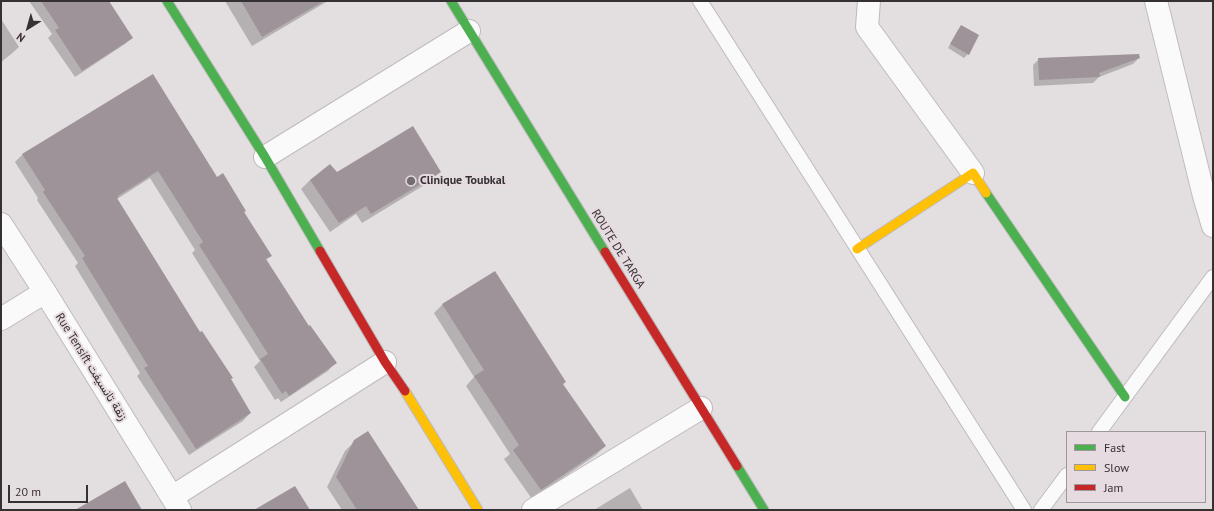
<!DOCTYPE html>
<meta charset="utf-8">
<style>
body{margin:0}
#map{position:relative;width:1214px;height:511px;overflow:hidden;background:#e3dee0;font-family:"PT Sans",sans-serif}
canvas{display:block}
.frame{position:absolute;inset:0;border:2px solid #353133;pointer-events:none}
.legend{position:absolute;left:1066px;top:431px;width:140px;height:72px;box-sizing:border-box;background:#e6dbe0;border:1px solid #9f979b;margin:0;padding:5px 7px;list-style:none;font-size:12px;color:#353133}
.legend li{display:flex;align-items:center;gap:8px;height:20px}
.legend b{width:20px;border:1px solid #9f979b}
.north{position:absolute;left:8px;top:8px;width:40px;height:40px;-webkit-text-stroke:3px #e6dbe0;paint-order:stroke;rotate:217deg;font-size:11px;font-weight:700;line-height:16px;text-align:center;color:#353133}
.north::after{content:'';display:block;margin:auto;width:14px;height:18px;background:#353133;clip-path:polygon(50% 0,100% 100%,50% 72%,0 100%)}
.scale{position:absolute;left:8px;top:485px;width:80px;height:18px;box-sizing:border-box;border:2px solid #353133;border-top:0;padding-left:5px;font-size:12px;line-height:14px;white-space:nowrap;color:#353133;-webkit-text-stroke:3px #e6dbe0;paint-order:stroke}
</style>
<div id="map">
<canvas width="1214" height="511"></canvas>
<div class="frame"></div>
<ul class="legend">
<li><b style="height:5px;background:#4caf50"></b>Fast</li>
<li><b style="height:5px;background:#ffc107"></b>Slow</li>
<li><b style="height:5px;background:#c62828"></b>Jam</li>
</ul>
<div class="north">N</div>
<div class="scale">20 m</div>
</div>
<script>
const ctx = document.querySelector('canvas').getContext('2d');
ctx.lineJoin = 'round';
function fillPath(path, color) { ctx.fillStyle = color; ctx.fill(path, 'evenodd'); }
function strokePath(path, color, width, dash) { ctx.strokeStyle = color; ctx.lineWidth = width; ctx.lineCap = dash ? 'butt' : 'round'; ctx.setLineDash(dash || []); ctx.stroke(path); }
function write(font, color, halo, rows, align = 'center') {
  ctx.font = font + ' "PT Sans",Vazirmatn,sans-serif'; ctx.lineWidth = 4; ctx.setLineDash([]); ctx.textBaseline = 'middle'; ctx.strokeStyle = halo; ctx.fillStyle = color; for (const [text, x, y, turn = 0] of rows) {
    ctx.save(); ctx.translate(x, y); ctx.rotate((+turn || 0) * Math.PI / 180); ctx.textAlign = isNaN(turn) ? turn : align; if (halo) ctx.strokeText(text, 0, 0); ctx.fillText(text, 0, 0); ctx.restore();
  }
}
fillPath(new Path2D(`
 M29,1H108L132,38L125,44L75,77L48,38L52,34Z
 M225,1H328L252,46Z
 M1,19L19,47L10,55L1,62Z
 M961,26L978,36L968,54L964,58L948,48L958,30Z
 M1139,58L1133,64L1099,77L1093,83L1034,86L1033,65L1039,59Z
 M153,75L216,178L244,212L270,256L266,260L308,328L335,363L328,371L281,402L278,398L275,400L254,367L260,361L192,253L195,250L150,178L117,199L250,413L243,421L189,455L137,376L140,373L75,266L78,263L37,200L38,198L15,162L23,154Z
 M440,172L431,181L362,223L356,214L330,232L301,189L310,180L336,173Z
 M443,304L562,384L605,446L596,455L532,499L504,459L510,454L466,386L474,377L434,313Z
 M355,441L418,510H342L327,487L345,451Z
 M630,488L643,510H594Z`), '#0003');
fillPath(new Path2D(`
 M41,1H109L133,38L82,71L55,30L59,28Z
 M241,1H324L262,37Z
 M961,25L979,35L969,55L950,44Z
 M1139,54L1140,58L1099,73L1100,77L1039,80L1038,58Z
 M153,74L217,177L223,173L246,211L244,212L272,256L266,259L309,326L310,325L337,363L289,396L286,391L282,394L260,359L268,354L199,245L203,242L158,171L118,196L119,197L117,198L200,332L202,331L233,378L231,379L251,413L196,449L144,368L148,366L82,258L85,256L43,192L45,190L22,154Z
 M413,126L441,172L371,214L366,206L339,223L310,180L330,164L337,172Z
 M495,271L566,382L563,384L606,446L541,490L513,450L519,445L474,376L484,370L442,304Z
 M368,431L419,510H357L336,477L354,440Z
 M125,481L142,510H75Z
 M295,486L310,510H254Z`), '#9e9399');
const lane = new Path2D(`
 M700,1L1024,510
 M1099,432L1213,277
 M1041,510L1067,475`);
const street = new Path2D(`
 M869,1L867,27L973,173
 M1156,1L1204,196L1213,226
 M265,157L469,31
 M1,224L45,292L180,510
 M1,319L45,292
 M172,497L385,362
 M533,510L701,408`);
const fast = new Path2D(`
 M167,1L265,157L320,251
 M451,1L605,252
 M986,193L1125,397
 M737,466L764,510`);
const slow = new Path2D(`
 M857,249L973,173L986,193
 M405,391L478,510`);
const jam = new Path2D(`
 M320,251L385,362L405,391
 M605,252L737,466`);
strokePath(lane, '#bfbbbd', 16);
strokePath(street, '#bfbbbd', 24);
strokePath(fast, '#bfbbbd', 11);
strokePath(slow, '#bfbbbd', 11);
strokePath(jam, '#bfbbbd', 11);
strokePath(lane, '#fbfafa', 14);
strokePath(street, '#fbfafa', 22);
strokePath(fast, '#4caf50', 9);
strokePath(slow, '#ffc107', 9);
strokePath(jam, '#c62828', 9);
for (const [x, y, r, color] of [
 [411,181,5,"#726e70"]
]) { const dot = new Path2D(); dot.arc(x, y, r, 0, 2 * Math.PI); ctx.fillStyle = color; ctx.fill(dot); strokePath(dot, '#e6dbe0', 1.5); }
write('bold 12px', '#353133', '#e6dbe0', [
 ["Clinique Toubkal",420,181]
], 'left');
write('12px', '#353133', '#e6dbe0', [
 ["ROUTE DE TARGA",618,249,58],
 ["Rue Tensift زنقة تانسيفت",91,367,58]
]);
</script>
